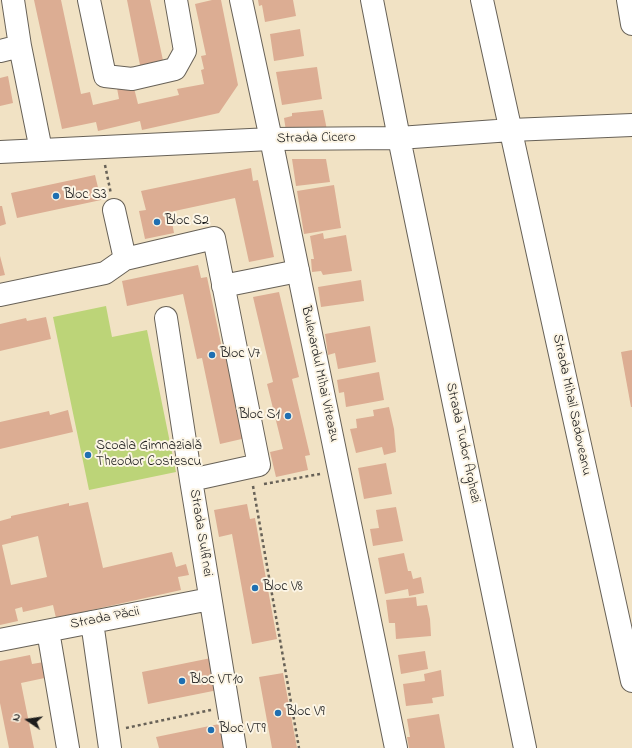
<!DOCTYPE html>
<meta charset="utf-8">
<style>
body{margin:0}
#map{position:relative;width:632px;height:748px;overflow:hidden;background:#f1e2c4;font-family:"Indie Flower",sans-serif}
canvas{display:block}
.north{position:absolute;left:8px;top:700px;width:40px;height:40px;-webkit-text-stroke:3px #fcf5e5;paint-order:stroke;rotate:283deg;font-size:11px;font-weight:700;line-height:16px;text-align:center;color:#1c1c1c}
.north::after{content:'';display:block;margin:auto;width:14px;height:18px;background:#1c1c1c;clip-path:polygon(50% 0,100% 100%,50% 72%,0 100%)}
</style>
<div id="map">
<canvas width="632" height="748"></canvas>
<div class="north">N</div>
</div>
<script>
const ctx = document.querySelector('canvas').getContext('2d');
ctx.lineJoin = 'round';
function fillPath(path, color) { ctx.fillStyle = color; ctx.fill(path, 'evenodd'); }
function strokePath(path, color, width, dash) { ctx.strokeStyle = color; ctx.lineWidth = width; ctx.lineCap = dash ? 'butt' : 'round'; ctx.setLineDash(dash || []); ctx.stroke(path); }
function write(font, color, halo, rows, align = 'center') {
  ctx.font = font + ' "Indie Flower",sans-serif'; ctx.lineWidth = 4; ctx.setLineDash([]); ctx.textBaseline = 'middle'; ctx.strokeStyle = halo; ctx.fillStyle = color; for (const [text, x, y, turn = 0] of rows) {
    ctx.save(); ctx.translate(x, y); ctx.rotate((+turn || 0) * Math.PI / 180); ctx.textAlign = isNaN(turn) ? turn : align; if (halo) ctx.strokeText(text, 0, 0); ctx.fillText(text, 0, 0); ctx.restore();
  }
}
fillPath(new Path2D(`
 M106,306L112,337L147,330L176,472L89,490L53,317Z`), '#bcd478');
fillPath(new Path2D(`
 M34,0H61L81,94L90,92L93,105L119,99L117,88L133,84L138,104L179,95L177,89L204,84L201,70L204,69L201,56L206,55L195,4L212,0H221L238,85L219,113L142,130L140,121L98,131L96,122L62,129Z
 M127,0H150L164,65L141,70Z
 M258,0H293L296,16L265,22L262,5L259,6Z
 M300,29L304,56L274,61L270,34Z
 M317,67L322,99L282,105L276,72Z
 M8,76L13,103L0,106V78Z
 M323,110L327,130L286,131L284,118L292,116V113Z
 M292,159H326L330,182L296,186Z
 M251,168L253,181L258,180L274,257L249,262L235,198L170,212L174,233L145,239L139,211L146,210L141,191Z
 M95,175L101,200L17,218L11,193Z
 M334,185L341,228L304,234L297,191Z
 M0,206H2L6,224L0,226Z
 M323,233L324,239L346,235L352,271L323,275L321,271L312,272L311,259H314L310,236Z
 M0,256L5,275L0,276Z
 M198,265L201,278L207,277L223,353L228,352L246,438L220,444L202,358L197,359L183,294L127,306L122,281Z
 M361,280L364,301L321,307L318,287Z
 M279,292L299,377L292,379L310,455L305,456L308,470L276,477L270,452L283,449L267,384L273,382L253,297Z
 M46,317L51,339L0,351V324L26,318L27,321Z
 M370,326L376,362L338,369L335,353L328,355L325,334Z
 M632,350V407H631L621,352Z
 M379,372L384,400L346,407L344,392L339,393L337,380Z
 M389,407L394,429L396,452L384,455L382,447L356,453L350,429L357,428L356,419L374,416L373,410Z
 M68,410L73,432L0,449V422L49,411L50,415Z
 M386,463L392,494L364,499L358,468Z
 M88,502L103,568L172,552L176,567L186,564L189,575L178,577L181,590L56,618L53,605L23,612L22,607L15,609L18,621L0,625V521L11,518V516L69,503V506ZM38,536L47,577L11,585L2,545Z
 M247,504L250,519L255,518L277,639L252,644L232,534L219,537L214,510Z
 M396,507L403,541L373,546L370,529L379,528L376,510Z
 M404,553L408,571H411L413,579L421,577L424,593L409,596L408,589L385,594L378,558Z
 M416,597L417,606L427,605L430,619L431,636L396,639L395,623H389L386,600Z
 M425,651L428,669L401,674L398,655Z
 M30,655L32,664L50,661L54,676L21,683L34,748H9L0,703V661Z
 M216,657L223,689L148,704L142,672Z
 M441,670L444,696L432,698L433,703L406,706L403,684L425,681L424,674Z
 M283,673L297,748H272L259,677Z
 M439,714L445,748H409L407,737H410L407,719Z
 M229,722L234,748H159L156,737Z`), '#dcad93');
const minor = new Path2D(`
 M13,0L20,46
 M89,0L105,76L132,79L175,69L185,51L176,0
 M372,0L399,138L525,748
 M482,0L632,681
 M628,0L632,24
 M0,51L20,46L41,150
 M271,139L399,138L511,130L632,125
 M125,259L214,238L259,465L191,480
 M223,286L298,271
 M0,295L105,273L125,259L114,210
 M166,318L191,480L235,748
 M92,622L110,748
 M48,631L68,748
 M0,640L210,599`);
const major = new Path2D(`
 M241,0L271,139L396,748
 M0,152L271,139`);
strokePath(minor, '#676157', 24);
strokePath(major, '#676157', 24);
strokePath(new Path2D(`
 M105,165L111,194
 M264,484L320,474
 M253,486L299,748
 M126,728L211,710`), '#676157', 2.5, [3, 3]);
strokePath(minor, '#fff', 22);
strokePath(major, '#fff', 22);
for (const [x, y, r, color] of [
 [56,196,4,"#1f6fb2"],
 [157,222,4,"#1f6fb2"],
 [212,355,4,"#1f6fb2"],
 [288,416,4,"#1f6fb2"],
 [88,455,4,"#1f6fb2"],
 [255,588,4,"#1f6fb2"],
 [182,681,4,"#1f6fb2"],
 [278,713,4,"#1f6fb2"],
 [211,730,4,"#1f6fb2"]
]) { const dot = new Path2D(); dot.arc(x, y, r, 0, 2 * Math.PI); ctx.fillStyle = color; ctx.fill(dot); strokePath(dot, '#fcf5e5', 1.5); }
write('14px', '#1c1c1c', '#fcf5e5', [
 ["Strada Cicero",316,139,-1],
 ["Bulevardul Mihai Viteazu",319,374,78],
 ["Strada Mihail Sadoveanu",571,405,78],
 ["Strada Tudor Arghezi",462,443,78],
 ["Strada Sulfinei",200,533,81],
 ["Strada Păcii",105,619,-11]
]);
write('14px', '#1c1c1c', '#fcf5e5', [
 ["Bloc S3",64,196],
 ["Bloc S2",165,222],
 ["Bloc V7",220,355],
 ["Bloc S1",280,416,"right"],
 ["Școala Gimnazială",96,447],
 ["Theodor Costescu",96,463],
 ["Bloc V8",263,588],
 ["Bloc VT10",190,681],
 ["Bloc V9",286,713],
 ["Bloc VT9",219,730]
], 'left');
</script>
